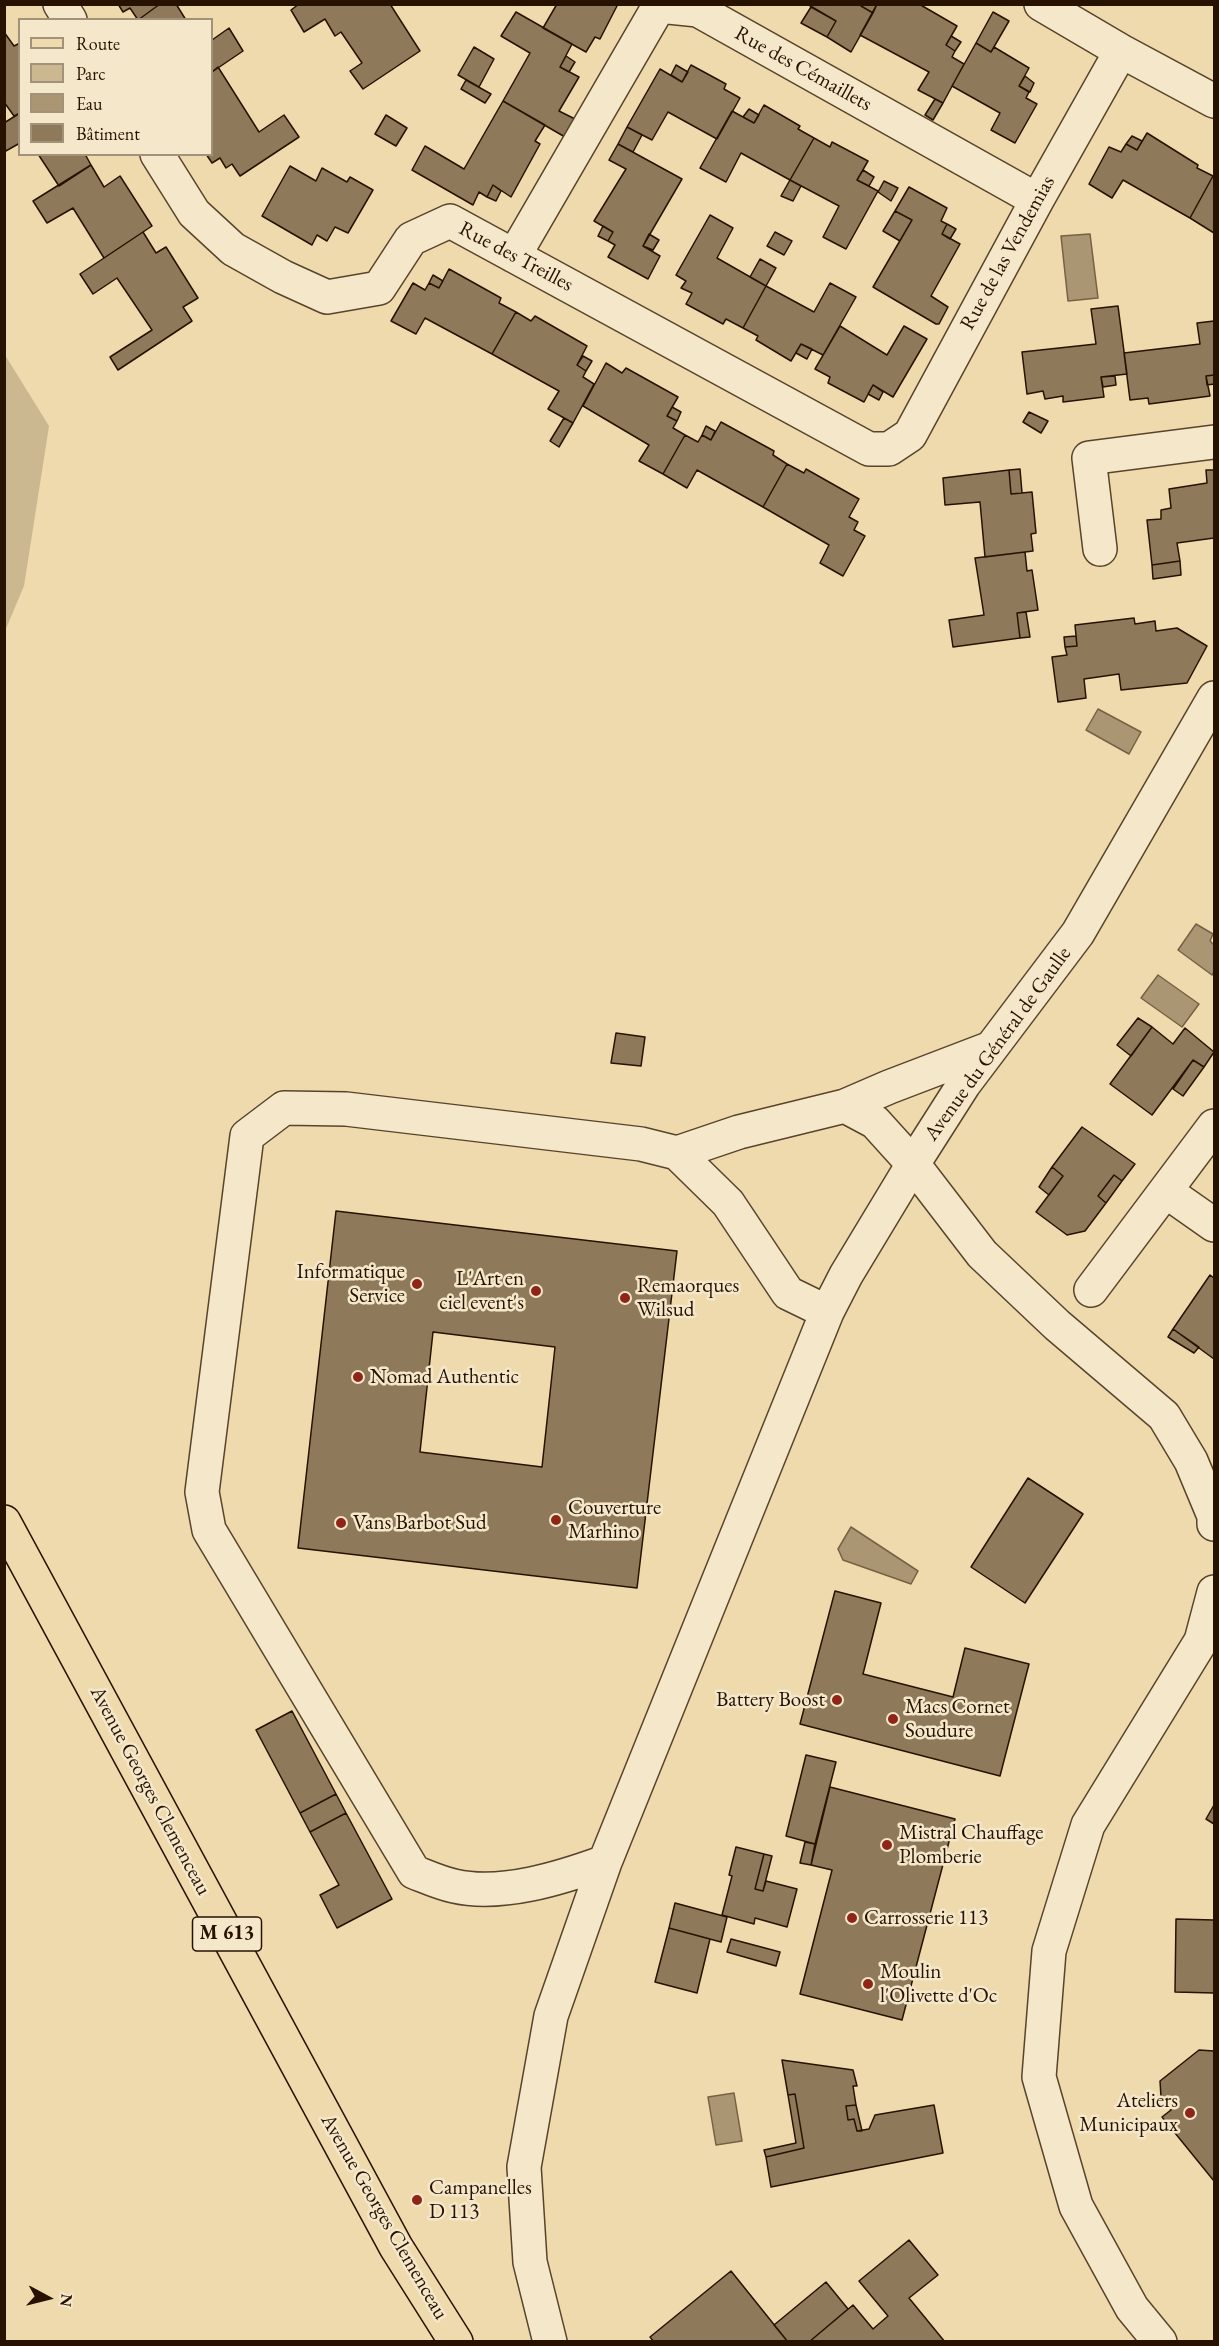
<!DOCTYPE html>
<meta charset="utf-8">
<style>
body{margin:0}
#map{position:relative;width:1219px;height:2346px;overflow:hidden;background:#eedaad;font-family:"EB Garamond",serif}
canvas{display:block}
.frame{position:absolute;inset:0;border:6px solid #271200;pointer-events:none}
.legend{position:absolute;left:18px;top:18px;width:195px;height:138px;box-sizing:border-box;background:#f4e7ca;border:2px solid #a29279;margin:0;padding:8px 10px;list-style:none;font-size:18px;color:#271200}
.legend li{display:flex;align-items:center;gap:12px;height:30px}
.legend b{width:30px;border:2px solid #a29279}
.north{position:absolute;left:18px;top:2268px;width:60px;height:60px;-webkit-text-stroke:4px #f4e7ca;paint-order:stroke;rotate:97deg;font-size:16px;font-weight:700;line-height:24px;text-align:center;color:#271200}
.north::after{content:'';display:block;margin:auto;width:21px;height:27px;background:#271200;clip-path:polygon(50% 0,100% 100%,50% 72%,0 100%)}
</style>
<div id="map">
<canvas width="1219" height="2346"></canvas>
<div class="frame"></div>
<ul class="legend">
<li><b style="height:8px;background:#eedaad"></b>Route</li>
<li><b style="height:16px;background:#ccb890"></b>Parc</li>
<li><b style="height:16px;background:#aa9672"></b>Eau</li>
<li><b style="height:16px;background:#8e7a5a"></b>Bâtiment</li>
</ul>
<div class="north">N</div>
</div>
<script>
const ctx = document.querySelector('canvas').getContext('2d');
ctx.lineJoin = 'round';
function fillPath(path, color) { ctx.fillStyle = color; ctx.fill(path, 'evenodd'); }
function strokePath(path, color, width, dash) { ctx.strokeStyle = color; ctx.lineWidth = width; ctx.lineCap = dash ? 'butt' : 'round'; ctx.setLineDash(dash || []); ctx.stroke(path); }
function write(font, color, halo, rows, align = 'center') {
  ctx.font = font + ' "EB Garamond",serif'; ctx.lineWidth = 5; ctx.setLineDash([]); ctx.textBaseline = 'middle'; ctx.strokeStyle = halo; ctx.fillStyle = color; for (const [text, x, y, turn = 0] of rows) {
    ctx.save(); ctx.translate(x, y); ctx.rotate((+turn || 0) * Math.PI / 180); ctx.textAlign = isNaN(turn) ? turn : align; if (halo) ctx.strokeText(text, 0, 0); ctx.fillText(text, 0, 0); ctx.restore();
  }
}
fillPath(new Path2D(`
 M5,355L49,426L24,586L5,631Z`), '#ccb890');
const water = new Path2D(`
 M1090,234L1098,298L1068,301L1061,236Z
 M1098,709L1141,732L1129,754L1086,730Z
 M1196,924L1213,934L1210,941L1214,945V972L1212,975L1178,950Z
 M1158,975L1199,1004L1182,1027L1141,998Z
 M851,1527L918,1571L911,1584L843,1560L838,1549Z
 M734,2093L742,2141L716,2145L708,2097Z`);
fillPath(water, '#aa9672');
strokePath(water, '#766144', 1.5);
const building = new Path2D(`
 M118,4H160L138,20L130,8L123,12Z
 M160,4H176L186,20H138Z
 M299,4H390L420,51L363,89L350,71L362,63L341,32L335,36L325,19L304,32L291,10Z
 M557,4H618L600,39L595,37L586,52L543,28Z
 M807,4H862L861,6L873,13L851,52L827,37L836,21Z
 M862,4H877L873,13L861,6Z
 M877,4H919L957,26L946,45L955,51L952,57L964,64L943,103L918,90L929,72L860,35Z
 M811,7L836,21L827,37L801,23Z
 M516,12L572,44L560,67L579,77L559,111L575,119L565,137L503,101L530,53L501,36Z
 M993,12L1009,21L991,52L976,43Z
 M229,28L243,51L212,72V40Z
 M4,32L14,46L20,43V113L14,116L4,102Z
 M951,36L961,42L955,51L946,45Z
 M976,43L991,52L994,47L1029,68L1019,86L1029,92L1026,98L1037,104L1015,143L991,130L1000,113L952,86Z
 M474,47L494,59L479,87L458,75Z
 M566,56L575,62L569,72L560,67Z
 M676,65L688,72L682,82L671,75Z
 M691,65L726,84L724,89L740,98L717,139L668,112L652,140L627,127L660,69L682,82Z
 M218,67L259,132L284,115L299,137L240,176L232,164L226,168L220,158L212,163L206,154H212V72Z
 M1025,76L1034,83L1030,92L1019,86Z
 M466,80L491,94L485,103L461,89Z
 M935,99L943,103L933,120L925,115Z
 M503,101L545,125L535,141L540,144L511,197L493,185L487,197L479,192L473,205L412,170L425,146L464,169Z
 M764,105L800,126L798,129L814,138L790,180L741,153L726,182L700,168L732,111L754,123Z
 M749,109L759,115L754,123L743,117Z
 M20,113V143L4,152V123Z
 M386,115L407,128L396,146L375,134Z
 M627,127L642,135L633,152L618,144Z
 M1147,133L1198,165L1197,168L1213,176L1190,218L1123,180L1112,198L1089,184L1109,147L1121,152L1126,144L1137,150Z
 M1132,136L1142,141L1137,150L1126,144Z
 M814,138L830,147L832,142L868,161L857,180L878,191L846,249L823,237L839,206L790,180Z
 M618,144L682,179L643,246L660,256L648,279L608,257L615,245L608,241L613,232L594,221L626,169L609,160Z
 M38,154H85L91,165L59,186Z
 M91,165L104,187L120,176L152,226L104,258L73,208L47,223L33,201Z
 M290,166L316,181L322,168L347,182L350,177L373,190L348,233L335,227L327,241L317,235L312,245L262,216Z
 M863,170L874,177L869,186L857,180Z
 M1213,176L1214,177V233L1190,218Z
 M790,180L801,186L793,201L781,196Z
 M884,181L898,188L891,201L878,192Z
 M493,185L501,191L496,201L487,197Z
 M909,187L947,208L941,221L947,224L942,234L960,244L931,296L948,307L939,324H936L873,287L912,220L895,211Z
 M895,211L912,220L900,241L883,231Z
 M710,215L733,228L717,258L766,286L743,328L726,319L723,324L686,304L692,293L681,288L686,281L676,275Z
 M947,224L956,229L950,239L942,234Z
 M603,226L613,232L608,241L598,236Z
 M143,232L156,253L166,247L198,298L183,307L192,321L118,370L110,357L152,330L117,278L93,294L80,274Z
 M775,232L792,241L784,255L767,246Z
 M649,234L659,240L653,250L643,246Z
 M760,259L776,268L766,286L750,277Z
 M449,269L501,298L499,303L516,312L492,354L425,318L416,334L391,321L413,283L425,290L429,283L439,288Z
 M433,275L443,281L439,288L429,283Z
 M830,283L856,297L823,355L801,344L791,361L756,340L758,336L743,328L766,286L814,312Z
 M1118,306L1127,374L1101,377L1104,397L1063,402V396L1045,399L1043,391L1027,394L1022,352L1096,344L1091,309Z
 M516,312L531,321L535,316L587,346L577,365L586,371L583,377L594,384L573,423L548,409L559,391L492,354Z
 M1214,321V375L1206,376L1210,396L1149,404L1148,398L1130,400L1124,353L1200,344L1197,323Z
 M840,326L887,355L904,326L927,339L893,397L873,385L864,402L828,383L830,377L815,369Z
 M801,344L812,349L807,359L796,353Z
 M583,356L592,361L586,371L577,365Z
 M606,363L622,373L626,368L678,397L667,416L677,421L673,428L685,435L663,474L639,461L649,445L583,406Z
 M1214,375V384L1207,385L1206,376Z
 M1115,376L1116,385L1103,387L1101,377Z
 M873,385L883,392L879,400L868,394Z
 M672,407L681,412L677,421L667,416Z
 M1029,412L1048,421L1041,433L1023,422Z
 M564,418L573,423L559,447L550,441Z
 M721,422L774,451L773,455L787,464L763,507L697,470L687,488L663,474L685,435L698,442L702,435L711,440Z
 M706,426L715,431L711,440L702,435Z
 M787,464L804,473L806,469L859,499L849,517L858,522L854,530L865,536L843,576L820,563L829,545L763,507Z
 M1020,469L1022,493L1011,494L1009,470Z
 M1009,470L1011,494L1032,492L1036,533L1031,534L1033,551L985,557L980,502L945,505L943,478Z
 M1206,470H1214V538L1177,543L1180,561L1152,565L1147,520L1161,519V510L1171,508L1169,489L1207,483Z
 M1025,552L1027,571L1032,570L1038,610L1017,613L1020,638L953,647L949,620L984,615L975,558Z
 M1180,561L1181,575L1153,579L1152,565Z
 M1026,612L1030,637L1020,638L1017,613Z
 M1134,618L1135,624L1155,621L1156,631L1177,628L1207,646L1187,683L1121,690L1119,674L1084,679L1086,698L1058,702L1052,657L1067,655L1065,647L1077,646L1075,625Z
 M1076,636L1077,646L1065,647L1064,637Z
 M1138,1018L1152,1027L1131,1056L1117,1045Z
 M1152,1027L1173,1044L1185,1028L1214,1052L1204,1067L1193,1060L1152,1115L1110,1084Z
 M616,1033L645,1037L641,1066L611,1063Z
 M1193,1060L1204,1067L1183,1096L1173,1089Z
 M1082,1127L1135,1164L1122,1181L1114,1175L1098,1196L1106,1203L1085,1231L1067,1235L1036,1212L1063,1176L1052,1167Z
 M1052,1167L1063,1176L1049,1195L1039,1187Z
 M1114,1175L1122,1181L1106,1203L1098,1196Z
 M336,1211L677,1251L637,1588L298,1548ZM433,1332L555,1347L542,1467L420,1452Z
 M1210,1275L1214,1278V1359L1173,1329Z
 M1173,1329L1199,1347L1194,1353L1168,1337Z
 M1028,1478L1083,1514L1025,1603L971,1567Z
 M835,1591L881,1603L863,1674L953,1697L965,1648L1029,1664L1000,1776L800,1724Z
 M292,1711L336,1794L300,1813L256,1730Z
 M806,1755L836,1762L815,1844L786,1836Z
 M830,1787L955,1819L902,2020L800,1994L832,1870L811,1865Z
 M336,1794L346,1813L310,1832L300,1813Z
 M1214,1805V1824L1206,1819Z
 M346,1813L392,1899L337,1928L320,1895L339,1885L310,1832Z
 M805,1842L815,1844L811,1865L800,1863Z
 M736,1847L764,1854L755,1889L763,1891L766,1881L797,1889L787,1927L755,1918L754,1924L722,1915L732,1876L729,1875Z
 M764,1854L772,1856L763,1891L755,1889Z
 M675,1903L727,1917L721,1942L669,1928Z
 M1176,1919L1214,1920V1993L1175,1992Z
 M669,1928L710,1939L697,1993L655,1982Z
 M731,1939L780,1952L776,1966L727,1952Z
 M1199,2050L1214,2051V2181L1162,2117L1171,2110L1161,2097L1160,2081Z
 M782,2060L853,2070L857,2086H853L856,2105L846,2106L848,2120L854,2119L857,2131L869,2129L875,2115L934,2105L943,2153L771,2187L766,2157L804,2148L795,2094L788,2095Z
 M795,2094L804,2148L766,2157L764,2150L796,2143L788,2095Z
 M856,2105L862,2131H857L854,2119L848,2120L846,2106Z
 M909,2240L938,2275L909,2298L945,2342H809L853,2305L873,2329L888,2316L859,2281Z
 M731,2271L788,2342H654L650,2337Z
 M826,2282L848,2309L809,2342H788L774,2325Z`);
fillPath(building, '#8e7a5a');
strokePath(building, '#271200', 1.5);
const minor = new Path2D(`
 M60,4L70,20
 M1041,4L1121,51L1214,101
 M157,154L194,213L233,249L283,277L327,297L379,288L411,239L450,221L869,449H889L910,435L1037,200L1121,51
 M514,256L659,6L698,10L1037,200
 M1100,549L1089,458L1214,442
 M1214,698L1078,933L964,1084L913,1164L982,1254L1057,1325L1164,1416L1191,1461L1214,1516V1524
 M677,1153L739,1132L845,1106L889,1087L991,1048
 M1167,1192L1214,1225
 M1091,1290L1214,1126
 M605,1862C561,1878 501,1897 454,1886C440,1883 427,1877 414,1872L209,1530L202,1492L247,1136L284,1108L346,1109L641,1144L677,1153L728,1203L788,1293L827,1312
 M550,2342L530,2262L524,2167L551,2016L605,1862L827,1312L846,1275L913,1164L875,1122L845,1106
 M1160,2342L1132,2308L1076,2206L1039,2077L1049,1951L1088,1825L1201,1641L1214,1592`);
const primary = new Path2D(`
 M4,1522L396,2247L456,2342`);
strokePath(minor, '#59442b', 36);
strokePath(primary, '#271200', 36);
strokePath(minor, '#f4e7ca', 33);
strokePath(primary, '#eedaad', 33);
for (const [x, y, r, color] of [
 [417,1284,6,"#8f2418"],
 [536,1291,6,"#8f2418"],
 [625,1298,6,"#8f2418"],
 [358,1377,6,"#8f2418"],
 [556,1520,6,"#8f2418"],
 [341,1523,6,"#8f2418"],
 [837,1700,6,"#8f2418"],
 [893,1719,6,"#8f2418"],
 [887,1845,6,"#8f2418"],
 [852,1918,6,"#8f2418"],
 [868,1984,6,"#8f2418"],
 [1190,2113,6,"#8f2418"],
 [417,2200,6,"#8f2418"]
]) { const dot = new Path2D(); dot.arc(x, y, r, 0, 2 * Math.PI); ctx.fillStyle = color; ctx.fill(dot); strokePath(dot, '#f4e7ca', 2); }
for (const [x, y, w] of [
 [227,1934,69]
]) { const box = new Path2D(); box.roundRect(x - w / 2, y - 17, w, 34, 4.5); ctx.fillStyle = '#f4e7ca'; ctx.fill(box); strokePath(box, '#271200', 1.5); }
write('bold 20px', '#271200', null, [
 ["M 613",227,1934]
]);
write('21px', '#271200', '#f4e7ca', [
 ["Rue des Cémaillets",803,69,29],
 ["Rue de las Vendemias",1008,253,-61],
 ["Rue des Treilles",516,257,28],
 ["Avenue du Général de Gaulle",998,1044,-54],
 ["Avenue Georges Clemenceau",150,1791,62],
 ["Avenue Georges Clemenceau",384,2217,60]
]);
write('21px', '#271200', '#f4e7ca', [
 ["Informatique",405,1272,"right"],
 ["Service",405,1296,"right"],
 ["L'Art en",524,1279,"right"],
 ["ciel event's",524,1303,"right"],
 ["Remaorques",637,1286],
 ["Wilsud",637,1310],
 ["Nomad Authentic",370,1377],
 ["Couverture",568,1508],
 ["Marhino",568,1532],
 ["Vans Barbot Sud",353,1523],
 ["Battery Boost",825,1700,"right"],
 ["Macs Cornet",905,1707],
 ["Soudure",905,1731],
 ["Mistral Chauffage",899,1833],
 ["Plomberie",899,1857],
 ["Carrosserie 113",864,1918],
 ["Moulin",880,1972],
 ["l'Olivette d'Oc",880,1996],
 ["Ateliers",1178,2101,"right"],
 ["Municipaux",1178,2125,"right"],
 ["Campanelles",429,2188],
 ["D 113",429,2212]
], 'left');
</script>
